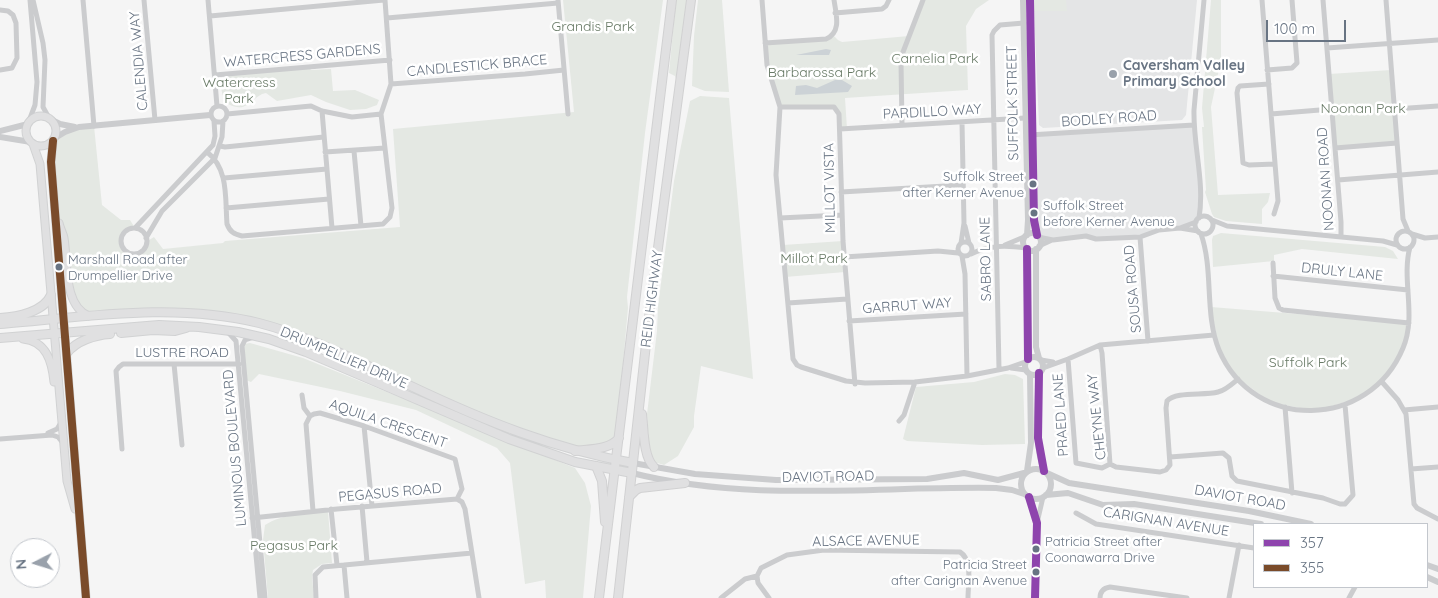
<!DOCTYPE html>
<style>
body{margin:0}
#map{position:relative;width:1438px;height:598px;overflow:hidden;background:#f5f5f5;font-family:Quicksand,sans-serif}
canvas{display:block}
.legend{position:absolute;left:1253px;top:523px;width:175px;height:65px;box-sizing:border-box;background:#fff;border:1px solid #c3c7cd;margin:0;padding:6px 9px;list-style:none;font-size:15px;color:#687483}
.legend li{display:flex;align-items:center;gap:10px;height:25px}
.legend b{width:25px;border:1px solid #c3c7cd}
.north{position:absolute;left:10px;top:538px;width:50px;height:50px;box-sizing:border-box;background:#fff;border:1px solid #c3c7cd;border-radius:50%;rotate:265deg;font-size:14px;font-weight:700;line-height:20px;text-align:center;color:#687483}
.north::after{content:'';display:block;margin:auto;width:18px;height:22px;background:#99a1ab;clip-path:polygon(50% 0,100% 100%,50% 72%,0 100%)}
.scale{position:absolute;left:1266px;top:20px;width:80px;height:22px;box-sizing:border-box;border:2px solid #687483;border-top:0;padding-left:6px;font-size:15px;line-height:18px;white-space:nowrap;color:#687483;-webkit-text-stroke:4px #fff;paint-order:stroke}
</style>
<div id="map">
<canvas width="1438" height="598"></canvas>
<ul class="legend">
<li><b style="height:6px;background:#8e44ad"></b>357</li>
<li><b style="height:6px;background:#7a4b2a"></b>355</li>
</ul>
<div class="north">N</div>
<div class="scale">100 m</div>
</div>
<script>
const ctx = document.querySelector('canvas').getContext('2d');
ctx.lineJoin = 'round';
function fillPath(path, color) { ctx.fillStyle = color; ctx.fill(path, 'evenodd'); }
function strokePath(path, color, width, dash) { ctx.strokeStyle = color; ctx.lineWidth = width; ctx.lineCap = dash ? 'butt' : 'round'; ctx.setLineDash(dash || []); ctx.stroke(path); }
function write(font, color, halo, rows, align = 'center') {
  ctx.font = font + ' Quicksand,sans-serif'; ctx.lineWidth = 5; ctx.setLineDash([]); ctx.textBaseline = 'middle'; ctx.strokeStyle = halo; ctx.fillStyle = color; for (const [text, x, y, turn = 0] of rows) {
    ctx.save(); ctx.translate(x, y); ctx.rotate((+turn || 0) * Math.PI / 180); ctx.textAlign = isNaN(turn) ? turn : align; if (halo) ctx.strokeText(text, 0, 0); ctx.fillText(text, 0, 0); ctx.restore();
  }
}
fillPath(new Path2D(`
 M1066,0H1197L1186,115L1182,120L1043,128L1039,125L1034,11H1066Z
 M1194,125L1202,202L1196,222L1146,234L1096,239L1086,236L1053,240L1037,235L1033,135Z`), '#e4e5e6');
fillPath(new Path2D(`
 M563,0H663L645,133L627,297L628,308L616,442L575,451L544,442L291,333L235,318L83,313L68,283L64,240L55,214L51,164L56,135L94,126L102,205L121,220H130L135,228C115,230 121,246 130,256L140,254L146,242L154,237L163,249L223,243L225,241L400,227L393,129L574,112Z
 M676,0H687L677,81L675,76L669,73Z
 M698,0H722L729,92L705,91L692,86L694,36Z
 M923,0H989L976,9L966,26L968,90L845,98L847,129H840L837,109L780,107L769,73L765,43L826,39L833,35L838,40L842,42L909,36Z
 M1030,0H1066L1067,11H1030Z
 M1211,0H1221V60L1211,107L1218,195L1270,193L1268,202L1262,209V224L1226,221L1214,217L1212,214L1205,192L1206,190L1202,127H1204L1202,108Z
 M310,68L311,70L331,69L333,91L355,90L379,100L377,105L366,109L350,110L326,102L311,95L277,101L266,93C252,95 249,115 228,104C221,96 219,85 225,76Z
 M1391,70L1397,143L1335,148L1329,74Z
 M700,96L729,98L753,379L701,366L694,416V427L678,456L664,465L654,462L649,445L647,414L657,331L658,307L674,181L690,101Z
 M1221,233L1385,247L1393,251L1398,259L1302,249L1274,255V261L1213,267L1212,240L1213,236Z
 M843,241L845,272L785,277L783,245Z
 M1211,307L1409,323V329L1393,368L1362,397L1315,411L1270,402L1235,376L1219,349Z
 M250,343L303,358L575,468L585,483L591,506L583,598H546L545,580L525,584L510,463L497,448L416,410L340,391L259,374L251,382L246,380L244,344Z
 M1005,374L1015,375L1023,379L1025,444L982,445L907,441L903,439L916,387L974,382Z
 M328,511L332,563L322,564L313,570L312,577L314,598H268L263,540L265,525C284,513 307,514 328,511Z`), '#e4e8e3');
fillPath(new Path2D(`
 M826,49L831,50L829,55H796Z
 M835,80H842L852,86L848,92L795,95L796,86L806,85L817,88Z`), '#ccd2d6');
const secondary = new Path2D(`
 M26 131a15 15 0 1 1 30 0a15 15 0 1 1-30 0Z
 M53,141L51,162L86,598
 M33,144L40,164L67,481L75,509
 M59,223C60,228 63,233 64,238C68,261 63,306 89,316
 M23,339C46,341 52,361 54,382`);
const primary = new Path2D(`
 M0,318C17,317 44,312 51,295
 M0,324C86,317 174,302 259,323C313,337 363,364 413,387C485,421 554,449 633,463
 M121,333L153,330L175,331L186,328
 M0,338L159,325L199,327L238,332L269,339L306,352L509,439L575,462L632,473
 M67,353C76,341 95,335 110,334`);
const trunk = new Path2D(`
 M642,414C644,429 643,457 654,467
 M575,451C589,449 610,450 619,438
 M596,466L602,481L605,522
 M629,497L636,490L640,488L685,483
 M599,598L672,0
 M618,598L650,308L691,0`);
strokePath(secondary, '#d1d2d3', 9);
strokePath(primary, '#d1d2d3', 10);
strokePath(trunk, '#d1d1d2', 10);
strokePath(new Path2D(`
 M33,0L43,43L45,60L43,107L49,118
 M83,0L94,126
 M144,0L155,120
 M208,0L217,106
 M558,0L568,114
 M762,0L767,65L780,107L776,175L793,359L797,365L801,367L846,381L865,383L915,382L967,376L1008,368L1025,362
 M1262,0L1278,201L1274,214
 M1323,0L1341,222V237
 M1386,0L1403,219L1408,231
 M0,10L8,11L13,15L16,23L17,58L12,68L0,70
 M835,13L882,9L886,6L889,0
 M210,16L384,0
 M387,18L558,3
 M765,43L826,39C842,32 836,14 834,0
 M1327,48L1438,40
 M1267,70L1292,68L1297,63L1292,0
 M215,75L390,60
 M391,84L525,74L564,70
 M1269,84L1240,86L1238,88L1237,93L1243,163L1249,165L1275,164
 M211 114a8 8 0 1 1 16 0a8 8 0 1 1-16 0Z
 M780,107H834L839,114L843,241L855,384
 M1395,109L1438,106
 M322,111L332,228
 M227,114L311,106L322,111L352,117L381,114
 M1271,114L1332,109
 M29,121L35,105L37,82L30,0
 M902,125L901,62L903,52L923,0
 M840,129L1025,118
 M1029,135L1194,125
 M220,146L225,147L324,137
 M1335,148L1397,143
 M354,151L361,226
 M207,152C229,169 225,199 227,224C230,232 234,234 242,236L383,224L390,217L392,208L381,114L391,84L385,0
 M325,152L385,148
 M224,178L327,169
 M1338,180L1438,172
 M841,192L963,185
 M226,208L329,199
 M1195 225a9 9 0 1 1 18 0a9 9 0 1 1-18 0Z
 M780,218L841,215
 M1199,218C1205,182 1193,146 1194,110L1204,0
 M1212,220L1227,226L1383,241L1397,245
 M965,226L969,243
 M135,228L213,145L215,136L214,121
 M1180,228L1198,231
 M121 241a13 13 0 1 1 26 0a13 13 0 1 1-26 0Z
 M1396 240a9 9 0 1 1 18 0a9 9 0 1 1-18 0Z
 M1201,234C1214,271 1204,313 1219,350C1254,432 1369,430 1403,348C1417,315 1401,280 1410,247
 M1412,234L1425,238L1438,237
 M1038,237L1053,240L1086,236L1096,239L1140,237L1159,230L1180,228L1196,222
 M1140,237L1148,341
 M146,238L162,211L215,158L222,137L223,121
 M958 249a7 7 0 1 1 14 0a7 7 0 1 1-14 0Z
 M961,243L964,223L962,122
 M1005,245L1024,237
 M1039,246L1052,240
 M971,254C990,245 1005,245 1026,248
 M962,256L965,274L967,376
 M844,257L938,251L958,253
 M1273,263L1275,298L1279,308L1283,310L1409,323
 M1273,276L1408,290
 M788,303L847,299
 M849,321L966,314
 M227,331L236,341L260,598
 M254,337L245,340L242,346L265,598
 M1100,345L1102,353L1110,464L1116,467L1160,472L1166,470L1170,465L1166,408L1167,401C1176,391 1204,396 1218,392C1226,390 1232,384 1238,379
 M1068,359L1076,463L1102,468L1110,464
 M1041,360L1053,362
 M174,364L182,445
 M1011,368L1026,370
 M1043,368L1068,359L1100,345L1214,335
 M999,369L992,35L994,31L1000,25L1024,23
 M1382,382L1398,400L1406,414L1414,504L1417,508L1438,519
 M302,395L304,408L310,416
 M1285,407L1292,493
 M1404,410L1438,407
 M899,421L904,415L915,382
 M364,426L372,506
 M48,433L57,429L62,421
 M0,439L52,435L58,437L63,443
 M122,449L116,371L119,367L123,364H239
 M1170,457L1223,453L1229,458L1232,476L1237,481L1323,498L1340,504H1345L1353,495L1345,405
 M1411,469L1438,467
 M1029,497L1036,520
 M362,506L367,562
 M331,509L337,565
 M313,511L306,424L310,416L314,414L320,413L364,426L455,459L462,489L457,499
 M1076,513L1096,524L1254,548
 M252,518L337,509L457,499L462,502L465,509L479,598
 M344,565L347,598
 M316,598L315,575L323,567L472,553
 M721,598L745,579L757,576
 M769,598L758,583L757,576L761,568L787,555L824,550L960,552C973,560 968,584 968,598
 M1035,598L1037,523L1043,497
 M1100,598C1100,591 1104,588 1110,587L1187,598
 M1229,598L1239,545
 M1349,598L1355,587`), '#cbccce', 5);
strokePath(new Path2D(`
 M1023,0L1028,220L1027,235
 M1030,0L1034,220L1037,235
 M52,120L60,124L75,127
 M0,131L28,124
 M0,137L31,142
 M55,138L65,132L79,127L210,115
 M1023 242a9 9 0 1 1 18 0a9 9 0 1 1-18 0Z
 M1027,249L1028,359
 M1036,249V347L1039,358
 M1025 366a9 9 0 1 1 18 0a9 9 0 1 1-18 0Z
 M1039,373L1038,381C1038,410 1034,444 1044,471
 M633,463L695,474L776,480L927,479L964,473L998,480L1024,473
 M1021 484a15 15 0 1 1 30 0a15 15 0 1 1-30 0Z
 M1027,471L1031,443L1030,374
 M632,473C750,503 876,486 996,488L1012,490L1024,494
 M1047,473L1069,483L1249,511L1311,524
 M1046,495L1068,493L1103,505L1134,504L1261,524
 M1427,565L1438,569
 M1427,577L1438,582`), '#cbccce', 6);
strokePath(secondary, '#e0e0e1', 7);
strokePath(primary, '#e0e0e1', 8);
strokePath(trunk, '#e0e0e1', 8);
strokePath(new Path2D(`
 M1030,0L1034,220L1037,235
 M1027,249L1028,359
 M1039,373L1038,438L1044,471
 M1029,497L1037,523L1035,598`), '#8e44ad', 8);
strokePath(new Path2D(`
 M53,141L51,162L86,598`), '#7a4b2a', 8);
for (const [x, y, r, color] of [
 [1113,74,5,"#99a1ab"],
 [1033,184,4.5,"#687483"],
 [1034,213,4.5,"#687483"],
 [59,267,4.5,"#687483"],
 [1036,549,4.5,"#687483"],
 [1036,572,4.5,"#687483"]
]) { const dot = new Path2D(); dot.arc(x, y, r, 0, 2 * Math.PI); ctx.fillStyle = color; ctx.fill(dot); strokePath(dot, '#fff', 2); }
write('13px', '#687483', '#fff', [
 ["Suffolk Street",1024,177,"right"],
 ["after Kerner Avenue",1024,193,"right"],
 ["Suffolk Street",1043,206],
 ["before Kerner Avenue",1043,222],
 ["Marshall Road after",68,260],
 ["Drumpellier Drive",68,276],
 ["Patricia Street after",1045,542],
 ["Coonawarra Drive",1045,558],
 ["Patricia Street",1027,565,"right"],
 ["after Carignan Avenue",1027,581,"right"]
], 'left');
write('14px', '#687a66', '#fff', [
 ["Grandis Park",593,27],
 ["Carnelia Park",935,59],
 ["Barbarossa Park",822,73],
 ["Watercress",239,83],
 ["Park",239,99],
 ["Noonan Park",1363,109],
 ["Millot Park",814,259],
 ["Suffolk Park",1308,363],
 ["Pegasus Park",294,546]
]);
write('14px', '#687483', '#fff', [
 ["WATERCRESS GARDENS",302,56,-5],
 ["CALENDIA WAY",139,61,-95],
 ["CANDLESTICK BRACE",477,66,-5],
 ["SUFFOLK STREET",1013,103,-91],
 ["PARDILLO WAY",932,112,-3],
 ["BODLEY ROAD",1109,119,-4],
 ["NOONAN ROAD",1326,179,-94],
 ["MILLOT VISTA",830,188,-91],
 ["SABRO LANE",986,259,-91],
 ["DRULY LANE",1342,272,6],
 ["SOUSA ROAD",1133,289,-95],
 ["REID HIGHWAY",652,299,-83],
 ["GARRUT WAY",907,306,-4],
 ["LUSTRE ROAD",182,353],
 ["DRUMPELLIER DRIVE",344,358,23],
 ["PRAED LANE",1061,415,-94],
 ["CHEYNE WAY",1097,417,-96],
 ["AQUILA CRESCENT",388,424,19],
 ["LUMINOUS BOULEVARD",235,448,-95],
 ["DAVIOT ROAD",828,477,-1],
 ["PEGASUS ROAD",390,493,-5],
 ["DAVIOT ROAD",1240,498,10],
 ["CARIGNAN AVENUE",1166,522,9],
 ["ALSACE AVENUE",866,541,-1]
]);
write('bold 14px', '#687483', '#fff', [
 ["Caversham Valley",1123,66],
 ["Primary School",1123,82]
], 'left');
</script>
